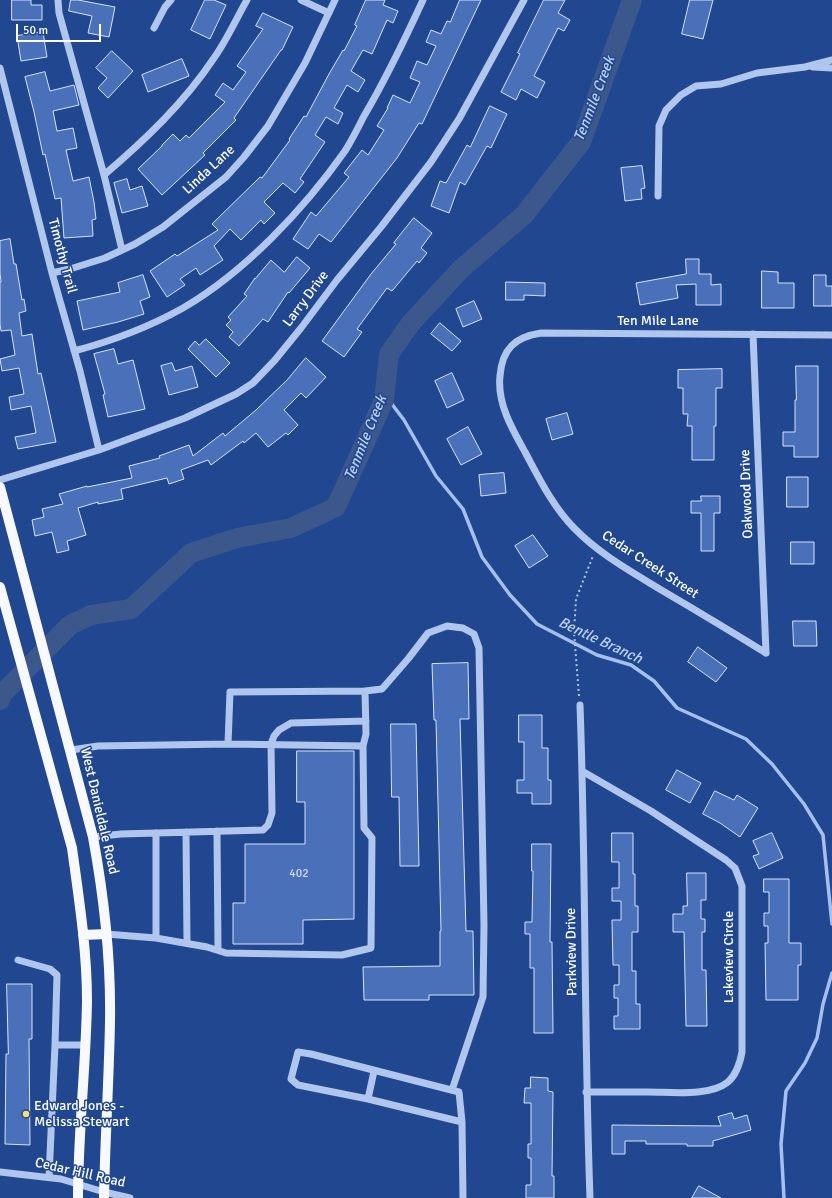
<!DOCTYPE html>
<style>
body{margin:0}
#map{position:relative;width:832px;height:1198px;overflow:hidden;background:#204790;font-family:Signika,sans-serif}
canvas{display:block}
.scale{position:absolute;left:16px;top:24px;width:85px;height:18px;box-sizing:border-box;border:2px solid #fff;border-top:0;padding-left:5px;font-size:12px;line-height:14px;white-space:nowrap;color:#fff;-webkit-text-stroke:3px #204790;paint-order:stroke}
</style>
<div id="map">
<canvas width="832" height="1198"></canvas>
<div class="scale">50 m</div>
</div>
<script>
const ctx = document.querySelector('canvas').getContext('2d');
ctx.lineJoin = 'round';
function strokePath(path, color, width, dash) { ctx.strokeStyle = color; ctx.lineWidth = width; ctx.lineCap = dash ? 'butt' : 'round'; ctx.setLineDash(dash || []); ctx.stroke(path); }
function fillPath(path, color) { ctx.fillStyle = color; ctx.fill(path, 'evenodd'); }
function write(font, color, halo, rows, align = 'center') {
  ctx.font = font + ' Signika,sans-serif'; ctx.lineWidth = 3; ctx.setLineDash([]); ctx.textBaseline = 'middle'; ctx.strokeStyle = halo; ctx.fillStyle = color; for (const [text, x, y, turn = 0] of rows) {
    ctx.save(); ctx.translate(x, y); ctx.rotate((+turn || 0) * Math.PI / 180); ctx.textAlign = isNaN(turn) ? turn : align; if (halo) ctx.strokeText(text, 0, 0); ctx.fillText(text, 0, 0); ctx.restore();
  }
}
strokePath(new Path2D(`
 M385,395L404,420L436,476L463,509L482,557L510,595L537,624L597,655L631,665L654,681L677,708L746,739L772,764L804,804L823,835L832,924
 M784,1198L781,1144L786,1091L805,1063L817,1038L823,1004L832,973`), '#a4c0ee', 3.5);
strokePath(new Path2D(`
 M0,700L2,694L70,625L91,615L131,609L191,553L237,538L291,528L336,507L384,400L389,354L411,323L461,269L524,215L581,142L632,0`), '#3b578c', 20);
const building = new Path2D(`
 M12,0H31V5H42V20H12Z
 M71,0H78L115,7L109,37L88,33L92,16L69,11Z
 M205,0H214L226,5L210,39L191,30Z
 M366,0H385L383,5L398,11L393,23L387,20L372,54L363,50L351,71L365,80L358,92L347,85L334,108L343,113L338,124L326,117L315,135L325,142L300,179L304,182L295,193L283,183L264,202L275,213L264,224L261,220L241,240L230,229L214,246L223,260L200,275L196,268L180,279L185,285L167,297L150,271L175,254L177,256L218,230L212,224L260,177L262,178L290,140L289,139L304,116L306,117L329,74L343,50L344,51L357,26L355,25Z
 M460,0H481L422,124L419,123L397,158L331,242L319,234L308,249L293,239L311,212L316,216L349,177L344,173L362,150L368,155L384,130L377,126L388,108H387L393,95L410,103L420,82L410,78L417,61L427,65L436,46L426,42L431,30L441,34L447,21L450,22Z
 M544,0H565L558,13L570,20L564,31L558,28L534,76L545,82L537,98L521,89L516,100L501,92L520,54L518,53Z
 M690,0H713L703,39L682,34Z
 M263,13L293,27L282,50H281L234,118L236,120L203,153L205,155L162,195L138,169L162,146V145L173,134L180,141L186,135L189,138L225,102L215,95L223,83L233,90L246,72L237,66L263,29L256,26Z
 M43,32L47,57L21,61L17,36Z
 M112,51L133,71L108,98L98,88L107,78L96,68Z
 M182,59L189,76L148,92L142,75Z
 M45,72L50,91L74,85L79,105L53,111L57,131L73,128L77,148L66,150L73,181L89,177L94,202L96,219L92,220L93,236L64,238L61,198L55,199L45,154L43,155L34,112L25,77Z
 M490,106L507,114L491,148L487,146L465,185L460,182L449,213L431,206L440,181L446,183L467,145L470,147Z
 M642,166L645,188L641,189L642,199L625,201L621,168Z
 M127,179L130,190L142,186L148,206L122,213L114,183Z
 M414,218L432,233L421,248L427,253L419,263L417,261L392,291L387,288L357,329L362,332L344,357L322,341L371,274L396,244L394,243Z
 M10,239L14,264H16L22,300L24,299L26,311L19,313L22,336L32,334L38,374L41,373L56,442L18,449L15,437L36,433L31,406L11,410L9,397L24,394L19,368L2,371L0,359L15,355L11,330L1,331L0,324V282H1L0,273V241Z
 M297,257L310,268L289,293L288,292L268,322L263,319L239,346L229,337L233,332L226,325L231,320L228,317L247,296L244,294L255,278V279L271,260L284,272Z
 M686,259H699V274H711V285L721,284V305H696V284L676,285L678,298L640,305L636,283L686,274Z
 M762,271L778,272V283H794V308H762Z
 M143,275L150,297L140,301L144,314L118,322L83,330L77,301L120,292L118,283Z
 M814,275H826V286H832V306H814Z
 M506,282L545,283V296L524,295V300H506Z
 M474,301L482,319L463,327L456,309Z
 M440,323L461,341L452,351L431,334Z
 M206,339L230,363L216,377L188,349L195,341L199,345Z
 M114,349L118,364L133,360L145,409L108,417L103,395L105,394L94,354Z
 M306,358L326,377L306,398L301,393L284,410L298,425L288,435L286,433L268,447L256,433L244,443L243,441L211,465L208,460L181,470L184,479L169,484L167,478L121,489L123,499L98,504V502L78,508L86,535L67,541L69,550L57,553L52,532L35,536L32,520L44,517L42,509L63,504L59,494L87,486V487L132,478L129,466L160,458L159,456L189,445L193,456L223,433L225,436L256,410L287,380Z
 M172,363L175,371L192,366L198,387L169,395L161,366Z
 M796,366H818V457H794V446H783V432H795V400H796Z
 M722,369V388H716V426H714V460H692V426H687L688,414H683V388H678V370Z
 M452,373L464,400L447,408L435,381Z
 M567,413L573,434L552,440L546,419Z
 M468,427L482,454L461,465L447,439Z
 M504,473L506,493L481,496L479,475Z
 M787,477H808V507H787Z
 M701,496H720V513H714V551H701V513H691V501H701Z
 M533,535L548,556L529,568L515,546Z
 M791,542H814V564H791Z
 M793,621H816L817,646H794Z
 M698,647L727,668L716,682L688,662Z
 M468,663L469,719H460L466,931H473L474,995H429V1000H364L363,967L440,966V931H441L438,803L436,720H434L432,664Z
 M519,715H542V748H548V780H551V804H532V793H517V780H524V742H519Z
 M391,724H416L419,866H400L399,797H392Z
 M297,751H354V919L303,920V944H233V903H245V844H305V802H297Z
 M677,770L701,783L690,803L666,790Z
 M715,791L734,800L737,795L758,808L740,837L720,823L703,814Z
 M612,833H633V874H635V906H638V932H632V971H636V1004H640V1029H614V1016H618V998H614V985H619V965H613L612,920H621V901H612V888H619V862H612Z
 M772,833L783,858L759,869L753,856L759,854L753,841Z
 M532,844H551L550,942H552L553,1033H534V968H530V934H525V922H532L533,871H532Z
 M687,873H706V900H701V919H705V932H702V970H706L707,1026H686L684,932H673V914H683V906H687Z
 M764,879H789V943H801V965H798V1000H766L765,943H768V926H764V913H769V892H764Z
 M7,984H32V1039H29L30,1145L5,1144L6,1054H8Z
 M531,1077L548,1078V1091L553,1092L552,1176H554V1198H526V1185H531V1158H528V1144H531V1103H524L525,1088H530Z
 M732,1113L734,1119L747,1115L751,1130L713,1141V1146H687V1144H646V1141H625V1154H612V1125L721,1126L718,1117Z
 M699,1186L721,1198H692Z`);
fillPath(building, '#4970b8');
strokePath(building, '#d6e3f9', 1);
strokePath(new Path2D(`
 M579,696L574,632L576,599L593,556`), '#b1c6ed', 2, [2, 3]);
strokePath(new Path2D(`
 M58,0L59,13L104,175L122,250
 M301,0L329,13
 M154,28L165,7L171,0
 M813,67L832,68
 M0,68L52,273L80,371L99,450
 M104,175C145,140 184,103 214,58C227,40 236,19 247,0
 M658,196L659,126L666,110L681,95L696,86L721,84L757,73L805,67L832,60
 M52,273L70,269L105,258L135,244L163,227L226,177L244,157L268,126L305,63L335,0
 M753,334L766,653
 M74,351C112,341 149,327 183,308C245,272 304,209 345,151C352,140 358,128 364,116C386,79 405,39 423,0
 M0,480L99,450L185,418L236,394L253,383L275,360L301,328L337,280L381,227L431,162L459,119L524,0
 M766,653C732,632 697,611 663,591C632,572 599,554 574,528C553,507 539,478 525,452C512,429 497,403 500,376C502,349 515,337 541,333L832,335
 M365,691L382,689L408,659L428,633L447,626L463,628L474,634L479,648L484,925L483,997L452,1090
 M580,705C586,870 584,1034 590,1198
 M228,744L230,692L365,691L366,734L363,746
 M71,750L98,746L228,744L363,746L364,828L372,838L371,948L342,955L226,953L207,947L156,938L106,934
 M582,771L651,811L726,860L735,868L742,886V1052C740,1063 737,1074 728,1082C709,1097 671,1092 648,1092C627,1092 607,1092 586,1092
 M217,831L218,950
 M186,832L187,943
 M156,833V938
 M93,837L121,834L263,830L268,825L272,813L271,744L274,736L279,730L291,723L366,721
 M18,960L50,969L57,975L55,1045
 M368,1099L374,1071
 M462,1122L368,1099L298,1085L291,1079L298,1052L311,1054L459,1092L462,1122L463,1198
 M0,1172L61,1179L104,1192L130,1198
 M49,1177L55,1045H85`), '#b1c6ed', 7);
strokePath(new Path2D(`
 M0,487L93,837C104,897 111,960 110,1021C109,1080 105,1139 104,1198
 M0,587L72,848C79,899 87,950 87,1001C86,1067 78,1132 78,1198
 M83,935L106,934`), '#f7f9ff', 10);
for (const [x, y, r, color] of [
 [26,1114,4,"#fadf72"]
]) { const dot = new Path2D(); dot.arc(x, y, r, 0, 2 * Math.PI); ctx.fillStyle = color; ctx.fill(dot); strokePath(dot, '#204790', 1.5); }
write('12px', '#d2dbed', null, [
 ["402",299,874]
]);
write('14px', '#fff', '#204790', [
 ["Linda Lane",209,170,-43],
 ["Timothy Trail",62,256,75],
 ["Larry Drive",306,299,-53],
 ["Ten Mile Lane",658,321],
 ["Oakwood Drive",747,494,-92],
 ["Cedar Creek Street",650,565,33],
 ["West Danieldale Road",99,811,77],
 ["Parkview Drive",572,952,-91],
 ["Lakeview Circle",729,957,-90],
 ["Cedar Hill Road",80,1173,13]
]);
write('14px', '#fff', '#204790', [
 ["Edward Jones -",34,1106],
 ["Melissa Stewart",34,1122]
], 'left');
write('italic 15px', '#bdd1f4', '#204790', [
 ["Tenmile Creek",595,99,-69],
 ["Tenmile Creek",366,438,-68],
 ["Bentle Branch",600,641,25]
]);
</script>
